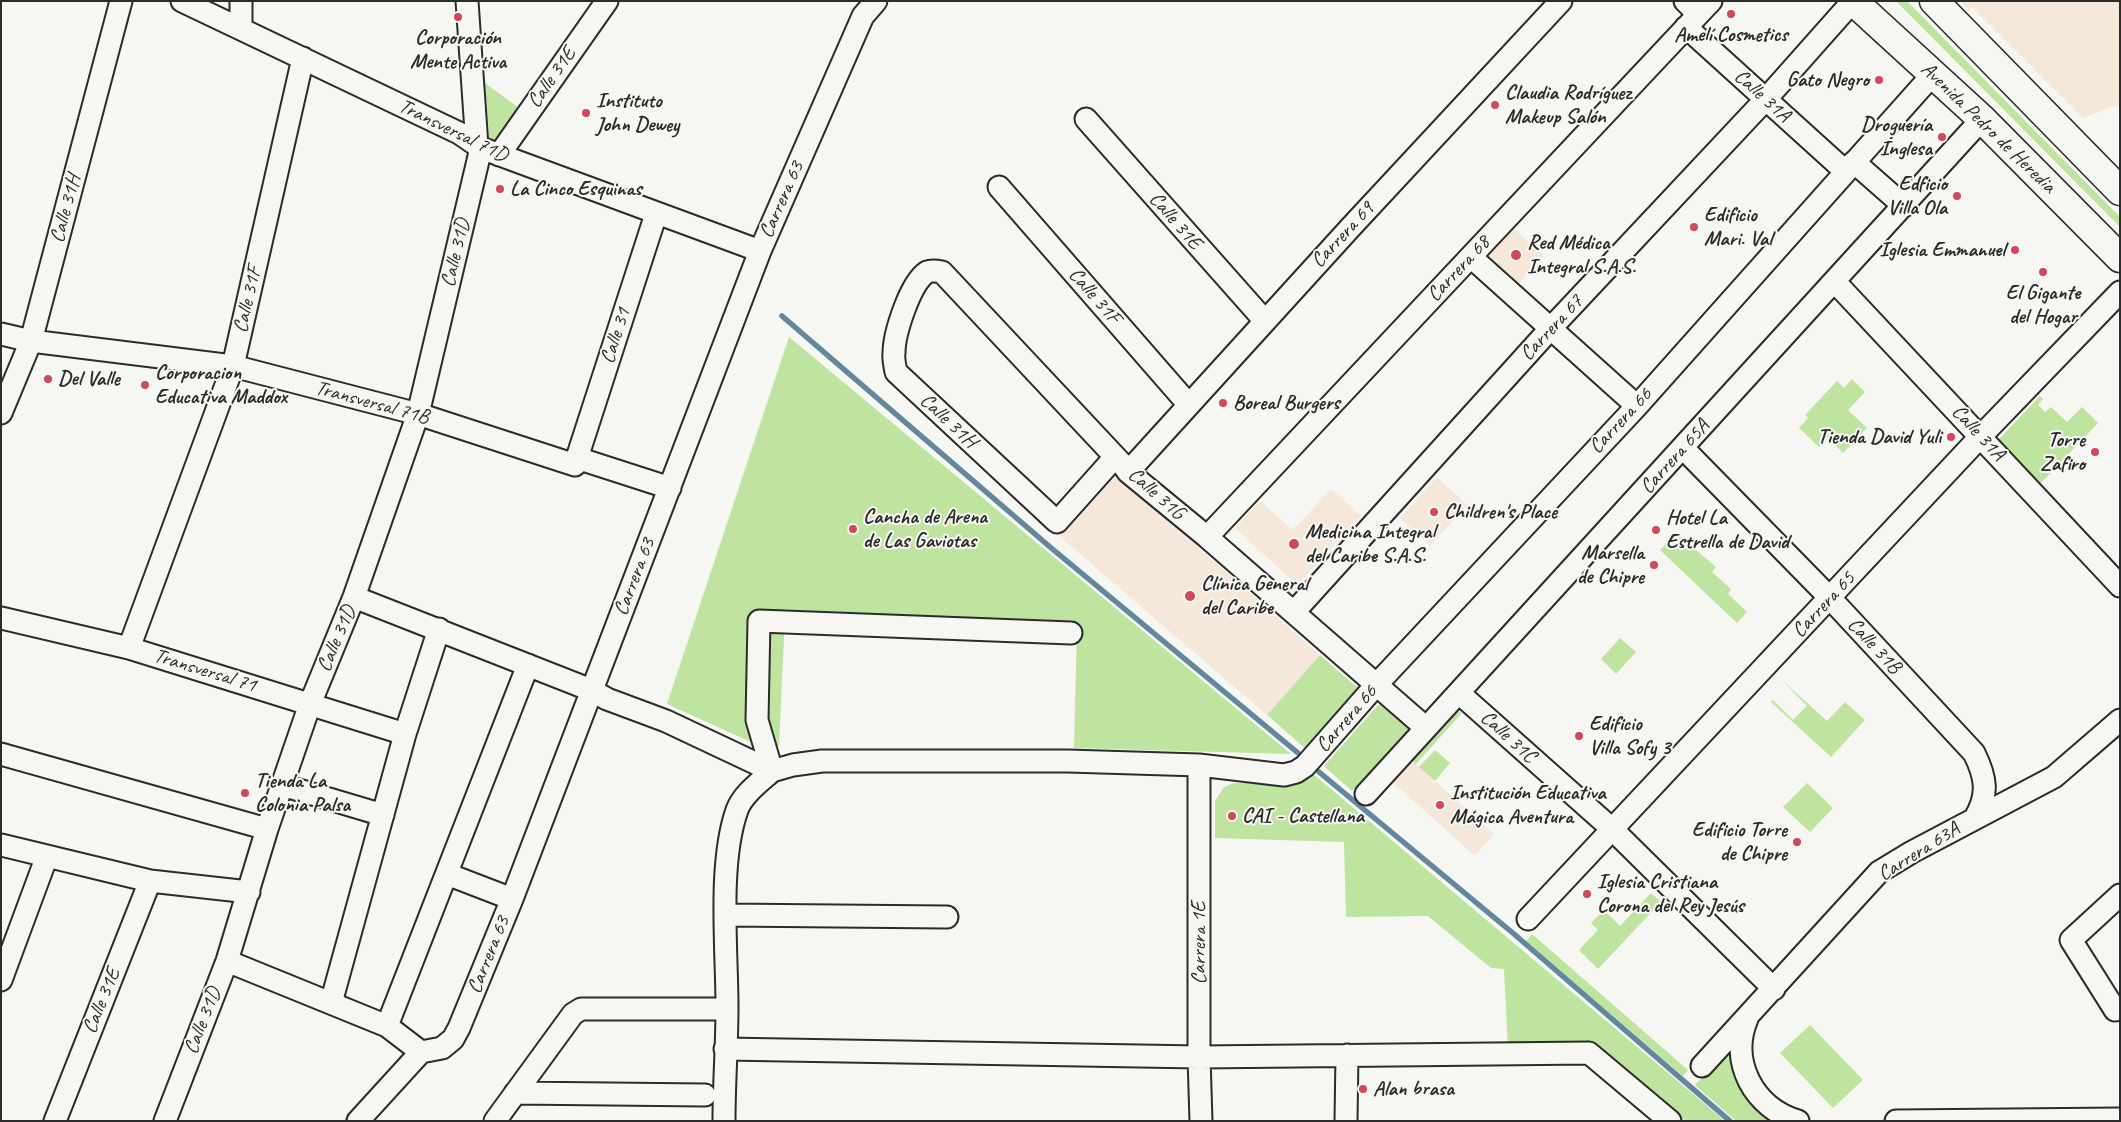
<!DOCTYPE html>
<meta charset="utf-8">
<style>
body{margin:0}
#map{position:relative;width:2121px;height:1122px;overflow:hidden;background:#f6f6f2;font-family:Caveat,sans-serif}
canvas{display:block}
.frame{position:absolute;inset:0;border:2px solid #2b2b2b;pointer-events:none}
</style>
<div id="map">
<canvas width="2121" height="1122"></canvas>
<div class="frame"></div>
</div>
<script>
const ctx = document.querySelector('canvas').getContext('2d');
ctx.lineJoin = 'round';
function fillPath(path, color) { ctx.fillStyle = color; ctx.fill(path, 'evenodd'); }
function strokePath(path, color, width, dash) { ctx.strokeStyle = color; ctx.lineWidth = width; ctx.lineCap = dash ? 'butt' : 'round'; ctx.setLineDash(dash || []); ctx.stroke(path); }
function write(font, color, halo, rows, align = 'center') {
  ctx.font = font + ' Caveat,sans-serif'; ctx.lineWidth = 4; ctx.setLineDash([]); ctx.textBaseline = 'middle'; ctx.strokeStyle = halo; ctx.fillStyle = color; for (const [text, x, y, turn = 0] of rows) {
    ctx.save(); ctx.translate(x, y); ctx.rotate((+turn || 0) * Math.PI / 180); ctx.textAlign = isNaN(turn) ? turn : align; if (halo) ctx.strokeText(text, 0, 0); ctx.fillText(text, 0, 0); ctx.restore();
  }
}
fillPath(new Path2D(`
 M1960,1H2120V104L2083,118L1972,7L1969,11Z
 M1513,228L1544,256L1519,283L1488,255Z
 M1115,474L1320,655L1267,715L1059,536Z
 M1437,477L1467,505L1430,546L1400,518Z
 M1331,489L1361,516L1297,585L1235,528L1260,501L1293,530Z
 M1407,756L1494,834L1475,856L1388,778Z`), '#f6e7db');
fillPath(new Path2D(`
 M1896,1H1907L2120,217V227Z
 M485,83L519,108L490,146Z
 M789,337L1291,754L1074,748L1077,627L785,615L779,746L757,745L667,704Z
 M1852,379L1865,392L1848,410L1867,428L1843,453L1828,438L1819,447L1799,428L1808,418L1805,415L1837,381L1844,388Z
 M2040,396L2043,399L2038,405L2045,412L2051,407L2067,422L2082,407L2098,423L2039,485L1998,440Z
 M1676,533L1716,567L1712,572L1731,589L1728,594L1747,612L1737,623L1660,550Z
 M1620,638L1636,652L1616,674L1601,659Z
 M1320,655L1360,690L1307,750L1267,715Z
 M1781,679L1827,721L1845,702L1865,720L1831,757L1771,702L1773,700L1793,720L1807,706Z
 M1384,704L1411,727L1352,791L1324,766L1378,705Z
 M1455,711L1462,713L1416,764L1410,759Z
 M1435,750L1450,763L1435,781L1419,767Z
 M1312,773L1725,1121H1686L1596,1047L1508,1050L1504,969L1491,968L1428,916L1346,917L1344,842L1215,838V801L1224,787L1234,783H1289Z
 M1807,783L1833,808L1810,832L1783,807Z
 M1651,893L1661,902L1598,969L1579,950L1598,930L1591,923L1604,910L1620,926Z
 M1532,934L1688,1070L1683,1076L1526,941Z
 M1810,1025L1863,1080L1833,1108L1780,1053Z
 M1734,1042C1742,1070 1744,1104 1771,1121H1736L1695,1085Z`), '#bee49f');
strokePath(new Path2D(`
 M782,316L1050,547L1298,753
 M1319,772L1514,934L1730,1121`), '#63889d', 5.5);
const street = new Path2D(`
 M182,1L459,133L481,148L760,251
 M241,1V29
 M467,1L477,146
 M1685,1L1698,14
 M1686,27L1845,171L1854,162L1904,206
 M1086,119L1265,321
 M499,155L607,1
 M999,187L1189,405
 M1471,257L1637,406
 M1835,282L2120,586
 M1,334L31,341L233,366L418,414L575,465L577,458L670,488
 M1,413L31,341L121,1
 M1683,448L1830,598L1974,753C1986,777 1989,794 1975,818
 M1115,457L1057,522L896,372C895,366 893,359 894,353C894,334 910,283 927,272C932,270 937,271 942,272L1123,465L1128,472L1207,537L1426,728
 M577,458L656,214
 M1128,472L1350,228L1561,1
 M1207,537L1711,1
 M354,597L591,690L607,699L666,721L772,771L793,765L822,761H1068L1199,765L1284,775L1296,772L1305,766L1377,684L1637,406L1934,73
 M1294,612L1551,328L1766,99L1853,1
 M1,618L129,648L405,734
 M129,648L233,366L303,58
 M1459,693L1612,829L1774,989
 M1,754L267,829
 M1199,765V1057L1201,1121
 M282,785L383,815
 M1366,794L1982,119
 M1,845L150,881L249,892
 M447,874L512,899
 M726,915L947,917
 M1528,919L1981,436L2120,292
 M227,961L387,1026L421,1052
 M1,980L47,856
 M331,1003L405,734L439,629
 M2115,1010L2071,940L2120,895
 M1747,1019C1729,1062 1754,1108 1798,1121
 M387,1026L528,665
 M725,1049L1199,1057L1589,1053L1670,1121
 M1702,1066L1879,872L1912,852L2054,777L2120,720
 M515,1093L705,1095
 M55,1121L150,881
 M165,1121L227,961L267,829L310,704L354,597L418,414L481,148
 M358,1121L421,1052L442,1048L453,1039L459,1028L512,899L760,251L863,16L876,1
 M495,1121L573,1014L581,1009H727
 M724,1121C724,1083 727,1045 727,1007C727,949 718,864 737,810C743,794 760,782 772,771L757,720L759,621L1071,633
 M1346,1121L1347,1055
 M1896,1121L2120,1119`);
const highway = new Path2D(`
 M1853,1L1982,119L2120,258
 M1934,1L2120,191`);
strokePath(street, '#2b2b2b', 25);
strokePath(highway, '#2b2b2b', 31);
strokePath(street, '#f6f6f2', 21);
strokePath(highway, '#f6f6f2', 28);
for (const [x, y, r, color] of [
 [1731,14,5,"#d1495b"],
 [458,17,5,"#d1495b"],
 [1879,80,5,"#d1495b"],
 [1495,105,5,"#d1495b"],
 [586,113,5,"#d1495b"],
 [1942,137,5,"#d1495b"],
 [500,189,5,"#d1495b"],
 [1957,196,5,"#d1495b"],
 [1694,227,5,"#d1495b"],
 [2015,250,5,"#d1495b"],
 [1516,255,6,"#d1495b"],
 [2043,272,5,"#d1495b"],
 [48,379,5,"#d1495b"],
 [145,385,5,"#d1495b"],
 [1223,403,5,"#d1495b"],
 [1951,437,5,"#d1495b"],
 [2095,452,5,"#d1495b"],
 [1434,512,5,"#d1495b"],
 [853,529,5,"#d1495b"],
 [1656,530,5,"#d1495b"],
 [1294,544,6,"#d1495b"],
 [1654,565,5,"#d1495b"],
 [1190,596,6,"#d1495b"],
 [1579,736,5,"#d1495b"],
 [245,793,5,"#d1495b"],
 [1440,805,5,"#d1495b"],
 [1232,816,5,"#d1495b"],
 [1797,842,5,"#d1495b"],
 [1587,894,5,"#d1495b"],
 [1363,1089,5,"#d1495b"]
]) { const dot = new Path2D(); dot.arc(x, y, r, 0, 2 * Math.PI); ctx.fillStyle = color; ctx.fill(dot); strokePath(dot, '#f6f6f2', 2); }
write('bold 21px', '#2b2b2b', '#f6f6f2', [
 ["Amelí Cosmetics",1731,35,"center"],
 ["Corporación",458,38,"center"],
 ["Mente Activa",458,62,"center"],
 ["Gato Negro",1869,80,"right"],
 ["Claudia Rodríguez",1505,93],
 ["Makeup Salón",1505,117],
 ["Instituto",596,101],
 ["John Dewey",596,125],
 ["Droguería",1932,125,"right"],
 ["Inglesa",1932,149,"right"],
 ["Edficio",1947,184,"right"],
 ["Villa Ola",1947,208,"right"],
 ["La Cinco Esquinas",510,189],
 ["Edificio",1704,215],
 ["Mari. Val",1704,239],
 ["Red Médica",1527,243],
 ["Integral S.A.S.",1527,267],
 ["Iglesia Emmanuel",2005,250,"right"],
 ["El Gigante",2043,293,"center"],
 ["del Hogar",2043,317,"center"],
 ["Corporacion",155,373],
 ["Educativa Maddox",155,397],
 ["Del Valle",58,379],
 ["Boreal Burgers",1233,403],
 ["Tienda David Yuli",1941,437,"right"],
 ["Torre",2085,440,"right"],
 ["Zafiro",2085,464,"right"],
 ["Children's Place",1444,512],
 ["Cancha de Arena",863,517],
 ["de Las Gaviotas",863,541],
 ["Hotel La",1666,518],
 ["Estrella de David",1666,542],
 ["Medicina Integral",1305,532],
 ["del Caribe S.A.S.",1305,556],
 ["Marsella",1644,553,"right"],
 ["de Chipre",1644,577,"right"],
 ["Clínica General",1201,584],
 ["del Caribe",1201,608],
 ["Edificio",1589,724],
 ["Villa Sofy 3",1589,748],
 ["Tienda La",255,781],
 ["Colonia Palsa",255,805],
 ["Institución Educativa",1450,793],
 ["Mágica Aventura",1450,817],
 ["CAI - Castellana",1242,816],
 ["Edificio Torre",1787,830,"right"],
 ["de Chipre",1787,854,"right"],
 ["Iglesia Cristiana",1597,882],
 ["Corona del Rey Jesús",1597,906],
 ["Alan brasa",1373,1089]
], 'left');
write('21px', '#2b2b2b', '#f6f6f2', [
 ["Calle 31E",552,78,-55],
 ["Calle 31A",1762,96,42],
 ["Avenida Pedro de Heredia",1988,128,44],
 ["Transversal 71D",453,131,26],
 ["Carrera 63",782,200,-66],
 ["Calle 31H",66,209,-75],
 ["Calle 31E",1175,221,49],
 ["Carrera 69",1343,235,-47],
 ["Calle 31D",456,253,-77],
 ["Carrera 68",1459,269,-47],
 ["Calle 31F",1094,296,49],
 ["Calle 31F",248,300,-77],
 ["Carrera 67",1552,328,-47],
 ["Calle 31",616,336,-72],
 ["Transversal 71B",372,403,15],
 ["Calle 31H",948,421,43],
 ["Carrera 66",1621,421,-47],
 ["Calle 31A",1978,433,47],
 ["Carrera 65A",1675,457,-48],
 ["Calle 31G",1156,494,41],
 ["Carrera 63",635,577,-69],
 ["Carrera 65",1824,605,-47],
 ["Calle 31D",337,639,-67],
 ["Calle 31B",1874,646,47],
 ["Transversal 71",205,671,17],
 ["Carrera 66",1347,719,-49],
 ["Calle 31C",1508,737,42],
 ["Carrera 63A",1919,852,-32],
 ["Carrera 1E",1199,943,-90],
 ["Carrera 63",489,955,-68],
 ["Calle 31E",102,1001,-68],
 ["Calle 31D",203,1021,-69]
]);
</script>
